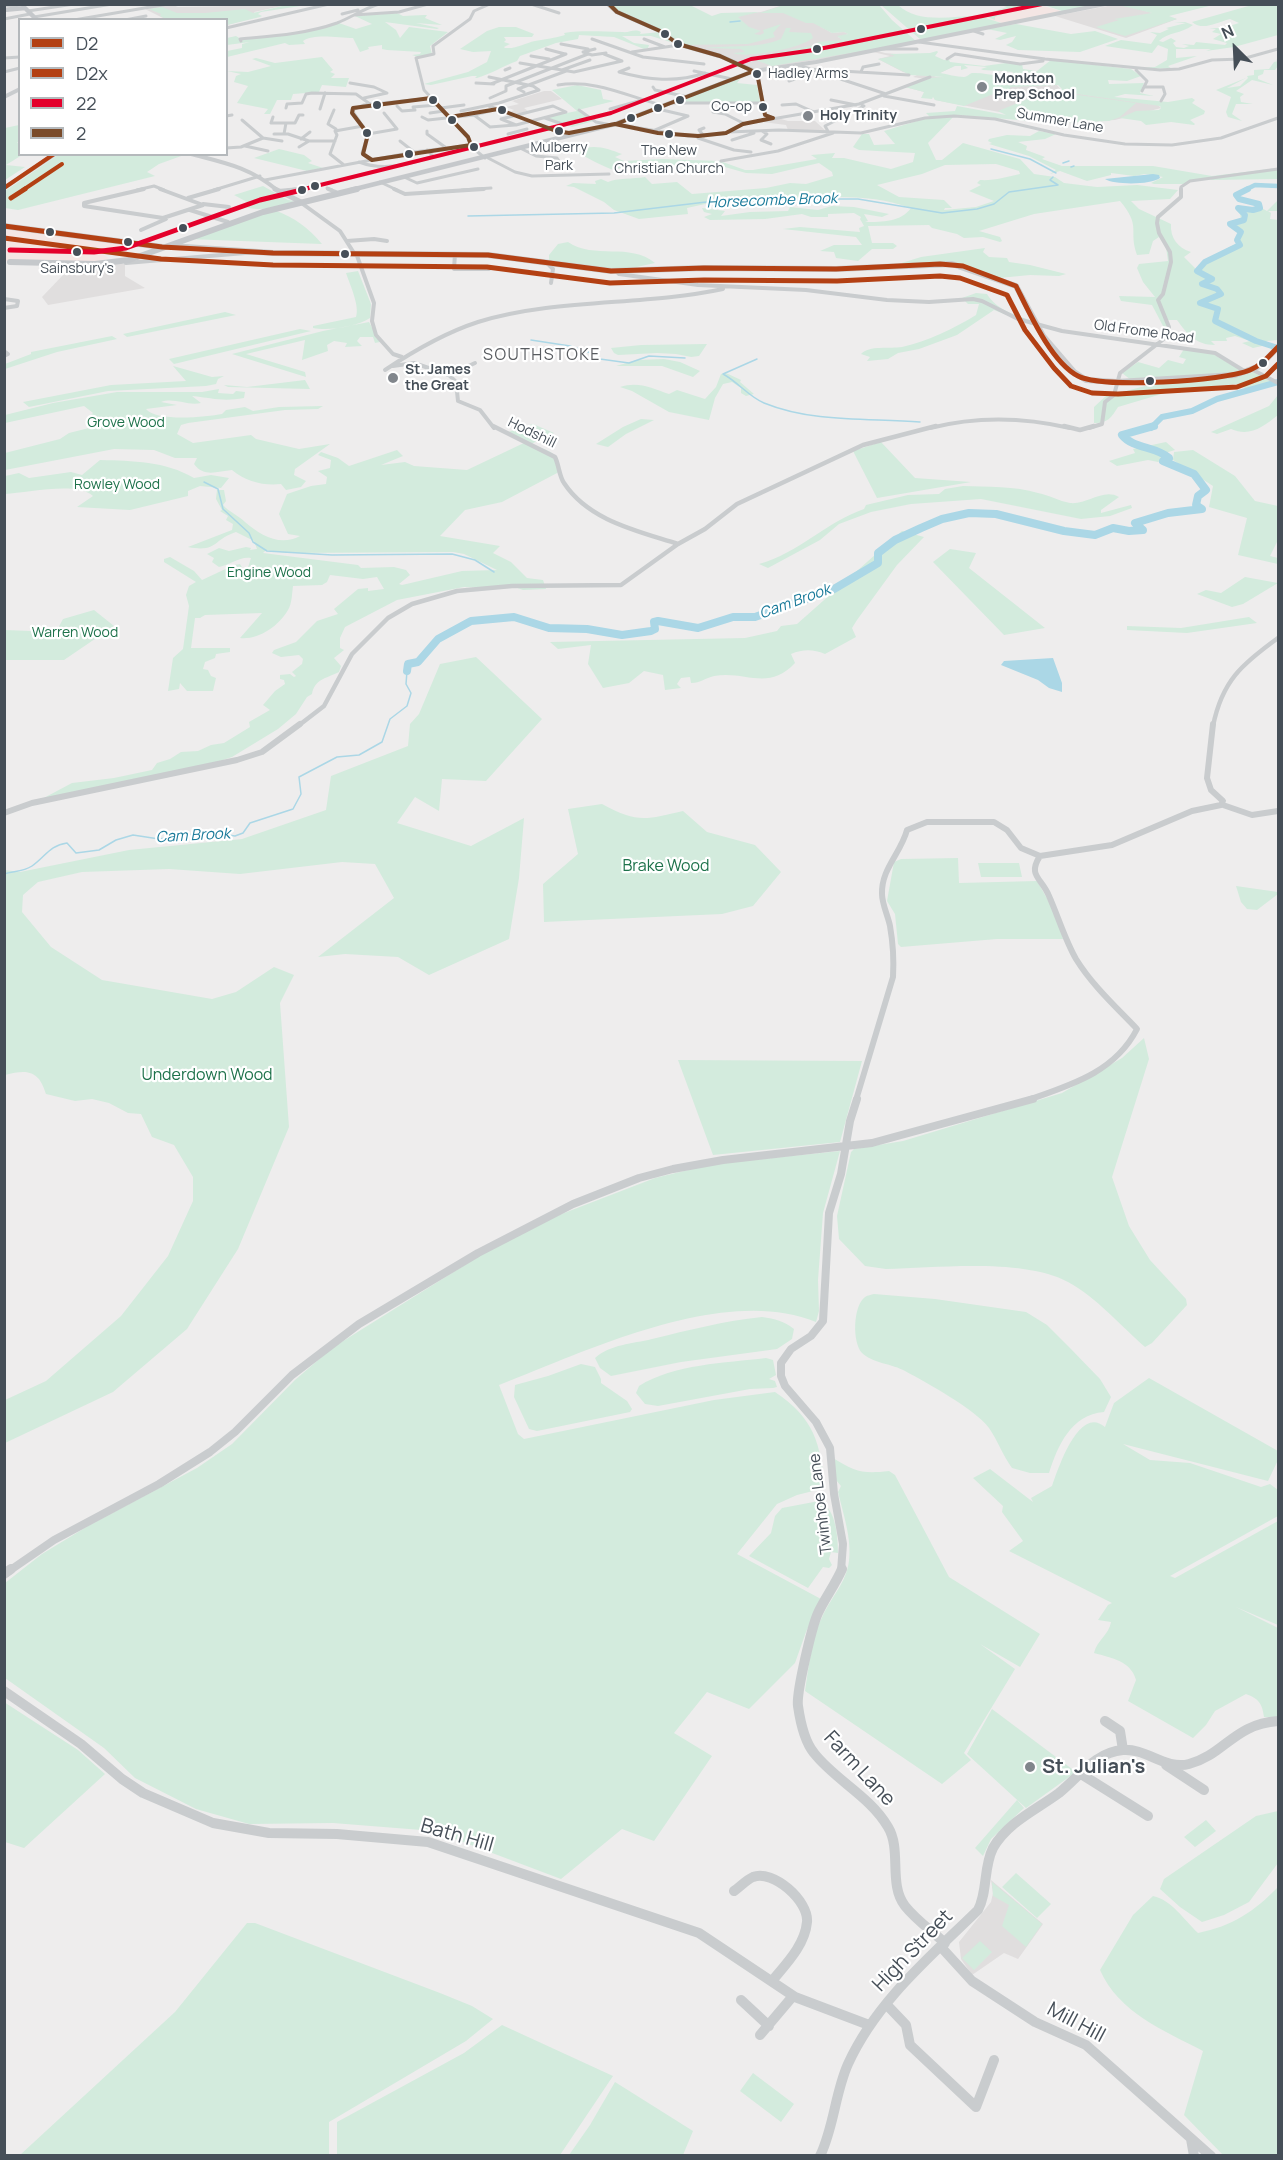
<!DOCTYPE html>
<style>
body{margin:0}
#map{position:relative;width:1283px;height:2160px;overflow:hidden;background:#eeeded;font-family:Manrope,sans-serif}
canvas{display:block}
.frame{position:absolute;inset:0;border:6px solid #464f58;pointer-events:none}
.legend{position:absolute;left:18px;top:18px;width:210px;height:138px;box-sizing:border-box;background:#fff;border:2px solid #b5b9bc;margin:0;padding:8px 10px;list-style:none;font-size:18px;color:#464f58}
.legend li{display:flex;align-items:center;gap:12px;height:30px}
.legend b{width:30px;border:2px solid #b5b9bc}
.north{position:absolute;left:1205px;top:18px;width:60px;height:60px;-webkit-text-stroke:4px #fff;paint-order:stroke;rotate:336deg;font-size:16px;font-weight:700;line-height:24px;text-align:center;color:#464f58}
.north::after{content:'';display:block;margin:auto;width:21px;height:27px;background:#464f58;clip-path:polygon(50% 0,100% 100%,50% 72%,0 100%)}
</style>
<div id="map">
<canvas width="1283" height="2160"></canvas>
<div class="frame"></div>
<ul class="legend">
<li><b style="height:8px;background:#b34013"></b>D2</li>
<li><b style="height:8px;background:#b34013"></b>D2x</li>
<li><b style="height:8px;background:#e4002b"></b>22</li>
<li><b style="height:8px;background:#7a4b2a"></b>2</li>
</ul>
<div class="north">N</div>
</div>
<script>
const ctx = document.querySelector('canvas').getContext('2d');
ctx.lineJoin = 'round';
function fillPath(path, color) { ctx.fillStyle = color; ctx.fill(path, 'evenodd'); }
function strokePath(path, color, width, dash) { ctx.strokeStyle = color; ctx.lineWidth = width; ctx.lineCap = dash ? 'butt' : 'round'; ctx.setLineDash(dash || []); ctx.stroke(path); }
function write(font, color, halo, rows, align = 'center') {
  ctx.font = font + ' Manrope,sans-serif'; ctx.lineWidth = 4.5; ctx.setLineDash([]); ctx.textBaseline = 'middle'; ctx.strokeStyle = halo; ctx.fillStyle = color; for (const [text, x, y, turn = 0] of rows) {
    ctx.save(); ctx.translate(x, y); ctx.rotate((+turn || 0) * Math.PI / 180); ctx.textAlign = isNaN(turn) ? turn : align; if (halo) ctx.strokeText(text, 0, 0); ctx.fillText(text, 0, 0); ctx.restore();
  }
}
fillPath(new Path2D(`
 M171,4L178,7L286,5L254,12L257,17L227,25L226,20L165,19L145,9Z
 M1118,4L1177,19L1126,38L1055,16Z
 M783,5L832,33L844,32L849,34L838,37L865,52L752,70L682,45L732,15L761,12Z
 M878,51L885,53L937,58L956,65L934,76L936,77L967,79L1017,86L1057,85L1060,89L1058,91L1157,104L1161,108L1115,120L1058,123L935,100L932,94L905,87L925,79L913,77L917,75L903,72L878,59L890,56L873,52Z
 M544,91H551L562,99L524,108L528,111L515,114L510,112L514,110L506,107L519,104L512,101Z
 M778,118L788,121H815L827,132L788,130L786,125L763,122Z
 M68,264H125V276L145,288L48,305L42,297L63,275Z
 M991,1880L1043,1924L1018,1959L1004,1953L972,1975L961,1959L959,1942L991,1902L993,1893Z`), '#e0dede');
fillPath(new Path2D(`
 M1035,4L1065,12L1005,24L980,16Z
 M12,229L133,244L104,255L109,258L97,263L5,261L4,231Z`), '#f4e6e4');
fillPath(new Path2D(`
 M269,5H307L261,12L258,14L262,16L260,17L227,25L226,20L166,19L160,16L161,14L149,9L162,7L177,13H205L245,9L253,13L282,6Z
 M609,5H690L712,16L721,13L759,12L738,17L749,27L761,31L754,34L760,35L764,33L763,30L781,24L773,33L775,37L748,44L684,45L614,9Z
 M784,5H879L892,20L917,42L772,66L753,59V57L811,46L819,42L842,40L837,36L848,34L844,32L832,33L813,23H806L783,13H760Z
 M881,5H898C918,24 951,16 977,16C986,17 996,22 1005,24L921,40Z
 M1000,5L1024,4L1101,5L1065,12L1044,5L1018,9L995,17V20L983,15L1007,7Z
 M1118,5L1213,4V5L1169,16L1177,19L1125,36L1096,27L1119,20L1114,19L1152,13Z
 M1252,5H1278V35L1234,47L1206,51L1211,49H1176V58L1197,56L1168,66L1172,69L1136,68L1155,67L1167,60L1168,49L1158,45L1152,53L1105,46L1121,40L1151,44L1157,35L1150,32L1160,33L1169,29L1166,28L1186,23L1174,22H1185L1193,25C1181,34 1168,32 1159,41L1163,42L1171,38L1176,41L1173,43L1176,47L1184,48L1189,46L1182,44L1194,45L1196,42L1225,45L1227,43L1213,39L1221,34L1212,32L1216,29L1209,28H1223L1239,23L1230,19C1215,23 1203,31 1192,22Z
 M397,13L403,16L424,15H427L425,18L442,25L416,23L439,28L437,29L385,22L396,30L400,38L409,27L448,32L430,46L432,54L418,57L412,55L420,54L421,52L387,50L382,49V45L368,47L369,49L360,52L353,38C339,38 314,33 303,41L305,44L289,45L285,43L227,57V51L242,48V44L250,42L227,45V38L236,36L241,39L298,33L339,23L356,29L372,24L355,16Z
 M1016,24L1071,34L1095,31L1118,39L1080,52L1018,50L1006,45L1012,42L1016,36L1000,40L995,39L1007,33L987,29Z
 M499,27H516L534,34L532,37H504L506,40L504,42L510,44L504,47L505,48C517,49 525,43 535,41C545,39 555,38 565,35L564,33C585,30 602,32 622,32C630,33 634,28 641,32L640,34L660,32L674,43L651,36H622L634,43L649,45L648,48L644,49L614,37L579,35L578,39L556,43L520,56L517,61C503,66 491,74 477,78H475L477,76H472L431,85L424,84L468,72L487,62L491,51L473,52L460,49L487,31Z
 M786,28H791L789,32L811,33L813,38C801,48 747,59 733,53L745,52L741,49L705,48C730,45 757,49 781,39Z
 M937,51L938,52L935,56L944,60L953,59L949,60L950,62L984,66L1006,63L1022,64L1023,69L1036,71L1028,78L1051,60L1131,69L1141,76L1127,81L1108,80L1109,84L1144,83L1140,93L1154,96L1125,94L1114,97L1168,102L1192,98L1195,100L1192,103L1205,111L1204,114L1190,120L1195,124L1194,125L1171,122L1146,125L1141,121L1120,118L1136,111L1159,110L1161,108L1160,106L1057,91L1062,89L1058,85L1010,87V92L1003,90L964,106L935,100L933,97L932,99L921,98L924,92L905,87L930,78L944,77L910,75L878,59L895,56L890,54L930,53ZM964,65L987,67L981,69L983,70L1014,72C1001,79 986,72 972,73C969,74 967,77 964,77C957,77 947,74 940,73L955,66H961V70L968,68Z
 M322,57L333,70L330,72L335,74L331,78H349L346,87L322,85L319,92L293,94L291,100H277L270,114H264L268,109L237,103L248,86L234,82L236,76L241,74L227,71L248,72L271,66L252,59L256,58L275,63Z
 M1278,59V66L1275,70H1264L1263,74L1258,76V79L1273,85L1252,80L1236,91L1244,94L1240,97L1241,102L1253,104H1236L1232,114L1242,121L1228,117L1226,112L1231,97L1216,90L1246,78L1227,88L1240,86L1248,78L1247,76L1254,75V70L1269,69L1274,62L1278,61L1276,60Z
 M741,78L737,83L757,85L760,102L675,103Z
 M577,85L601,90L603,99L614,101L578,110L594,121L572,127L546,117L577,111L552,90Z
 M1064,93L1136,103L1120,117L1109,121L1058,123L955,115L928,143L936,160H942L963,143L1020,159L1034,174L1055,177L1064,183L1097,187L1137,185L1178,190L1170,199L1131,201L1139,209L1171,224C1170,238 1178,248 1191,252L1184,257L1196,269L1202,262L1237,243L1235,239L1239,232L1229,225V222L1241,220L1240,214L1235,208L1251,209L1258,206L1267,211L1278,200V211H1268L1271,213L1270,219L1278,220V340L1266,341L1271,344L1253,348L1242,343L1250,341L1235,336L1226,338L1227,341H1211L1215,345C1196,345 1187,334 1177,320H1166L1170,328L1163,326L1152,305L1121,301L1119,296L1155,297L1143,282L1137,268L1139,264L1168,261L1166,247L1159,237L1153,241L1149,254L1137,255C1128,230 1142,227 1120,201L1034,214L979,231L1000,237L1002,241L1000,242L983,237L964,238L957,234L932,228L929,225L868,226L872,243H893L897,246L893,249H872L858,261L836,258L834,252L820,251L834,245H862L856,237L783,229L800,227L860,232L859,228L864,226L860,219L861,217L854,213L828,214V217H811L802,214L765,219L710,220L704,217L712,214L704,212L702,208L725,211L721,216L750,212L788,211L790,207L818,210L832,206L854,207L889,214L882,217L864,214L868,221L865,222C883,222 901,222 911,208C853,187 786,202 726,204L714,202L687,208L688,214L639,219L614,210L604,202L574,187L566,186L573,183L596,184L595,181L601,179L608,182C616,178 634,179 645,177L652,184L677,182L692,194L766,188L790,183L806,184L833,176L832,172L819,163L772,174L746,173L725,167L702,164L674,165L658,163L632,165L613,170C600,165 590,159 578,153L586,150L585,148C598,145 609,149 622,154L615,157L624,161L662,159L720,161L745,170H753L817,159L811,155L835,153L832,158H844L891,169L913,162L915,153L859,150L853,147L862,134H869L874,145L895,144L884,131L930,117L926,113L955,111L957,106L1006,115L998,111L1035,96L1057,98ZM996,164L1019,171L1020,174C1007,177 993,181 980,180L977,183L981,185L969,191L994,201L976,207L944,210L945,208H952L944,200L899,197L877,185L922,174L945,165Z
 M19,125V141L17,143H19L20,154L28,155H22L6,165L25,167L5,180V128Z
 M1039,131L1056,134L1045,139L1018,142L1027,146L1026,150L1045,157L1042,159L1062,166H1153L1212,176L1278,168V179L1212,180L1205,178L1183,184H1154L1151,183L1163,177L1145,174L1134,176L1111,173V175L1087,181L1060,171L1050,174L1056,170L1029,156L989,144L992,143L988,141L989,139L1007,135L1030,136Z
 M279,149L304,155L312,161L308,163L323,168L307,171L254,158Z
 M58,155H184L159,164L147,172L155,176L18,210L5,208V191Z
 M263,186L288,200L295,201C278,206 260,213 242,206L249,203L234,195Z
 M274,210C295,218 308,227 322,244L187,239Z
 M568,242C594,260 630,242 655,263L623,270L549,260V255L558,244Z
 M985,248L983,252L989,257L1007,258L1009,262L1030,265L1066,274L1059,276L1030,275L999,278L946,265L892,266L921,257Z
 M358,271L371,304L370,318C356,327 329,331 313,328V326L356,317C360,306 350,285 346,273Z
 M976,293L987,294C996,309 1014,315 1030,320L1032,325L994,310L957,335L919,349L898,353L888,359L867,361L870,357L861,354C869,345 890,349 902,347C928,341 953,329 976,315L979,304H968L962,298Z
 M225,312L236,315L127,337L123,334Z
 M369,322L380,342L375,343L373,337H360L357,341L362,346L345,347L347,343L334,341L327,345L328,351L302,360L305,340L246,354L305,372L306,377L232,354L323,331Z
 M300,329L311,331L174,364L169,359Z
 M112,336L117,339L57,352L5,369V364L31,354V352Z
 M707,344L699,356L691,357L676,354L657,353L618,355L614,353L611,348L641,345Z
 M1184,349L1211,353L1239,369L1240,373L1237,376L1253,372L1274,383L1252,391L1236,384L1205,387L1193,391L1175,390L1118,407C1111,418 1108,423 1094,423V407L1108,394L1119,393L1167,380H1131L1122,373L1138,362L1159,368L1168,360L1183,364L1186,359L1179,357Z
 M664,359L680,362L700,371L693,377L662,366H616L637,360Z
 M173,366L212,377L224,376L218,379L216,384L206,386L108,391L29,407L23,402L111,385L186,381Z
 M726,373L741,380L740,382L754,394L746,396L741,393V388L732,382L723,384L715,398L709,420L669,412L632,391L620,387C638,381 652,388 669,394L677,390L705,399L716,387L721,374Z
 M305,380L310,389L228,387L224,385L247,387Z
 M219,389L218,393L233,394L236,391L245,392L244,398C223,402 212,398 192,396L201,403C187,406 174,397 161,402L177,405L146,409C156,422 206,417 222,414L226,410L245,407L253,411L279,407L323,406L318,409L285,410L188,423L181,425L177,434L193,443L251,435L256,439L299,449L330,444L295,469L294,475L306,481L301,487L286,490L281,484C265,486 246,482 232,470C218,471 204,478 194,464L197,458H175L154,450L114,449L5,470V453L60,439L69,433L97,426L100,421L89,417L93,413L84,406L5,423V415L53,403L117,392H202Z
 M1278,395V415C1263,427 1250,437 1231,429L1217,434L1211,432L1269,406Z
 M641,419L654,420L626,434L608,447L596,444L623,427Z
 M533,424L554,433L531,444C548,451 560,451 559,472L502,502L465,510L440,536L500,546L493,553L511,562L527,578L543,580L546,589L523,590L509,585L481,588L464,587L397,600L345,627L340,638V648L344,650L334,658L341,666L339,672C325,679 315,679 312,694L307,697L296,714L278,729L232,757L208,765L40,800L72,783L114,778L152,770L157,763L170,759L181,752L198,751L211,745L224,743L250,727L249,722L270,710L263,705L275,691L285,684L284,680L280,679V675L290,674L294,677L296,676L292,672L302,664L303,659L299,655L281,657L272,653L274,650L296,642L317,621L338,614L334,609L358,589L368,588V591L384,589L377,577L363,579L330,575L327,582L322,585L293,586C292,593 292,604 288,610C278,627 258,640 240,638L262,613L205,615L200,618H195L191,648H230V652L216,654L215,658L205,662L203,669L208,670L211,676L216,678L213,691H187L180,683L179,689L168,691L173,658L183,649L189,606L186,595L189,586L196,582L164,562V559L170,557L194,571L202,580L234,565L240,564L246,574L251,558C240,556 230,565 219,567L212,562L214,558L207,554L219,548L229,551L246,547L251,548L250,550L257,549L254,541L236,532C213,539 218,553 188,547L232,530L233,524L226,520L228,516L220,511L222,510L216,499L217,490H224L226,501L223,505C229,512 238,515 245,522C260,535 280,547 300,536L288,534L279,514L287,494L311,486L326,484L327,477L318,471L330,468L331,460L318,455L321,452L338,458L349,466L397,450L403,456L381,465L405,462L414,466L467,470L526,442L508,432ZM266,550L286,553L453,552L464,554L497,570L462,571L402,585L399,584L410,575L406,570L394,567L361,568L358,565L263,553Z
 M881,442L915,478L971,482L877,498L853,451Z
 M1166,442L1175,450L1162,454L1163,459L1158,462L1148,460L1117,466L1109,461L1135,453L1133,449Z
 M1193,450L1235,476L1255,501L1278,506V540L1270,556L1278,558V564L1238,555L1247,518L1209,507L1213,486L1173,460L1174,452Z
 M100,460C133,461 165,461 194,478L211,475L229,478L221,488L200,486L188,491V496L130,510L77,507L93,496C77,481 27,493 5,494V476L19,473L29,478L71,472L82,475Z
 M963,486C987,487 1015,486 1038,493C1049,495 1059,501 1070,503C1087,505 1103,488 1119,497L1101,510V513L1131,505L1132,508L1110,516L1081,519L981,499L911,504L871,512L839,524L820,540L768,568L759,564C799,553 826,522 864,509L866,505L908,495L939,494L945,489Z
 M902,531L924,537L897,565L857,620L852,628L856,637L825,654C813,649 803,649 791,654L795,663C768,692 745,670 714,676C705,678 701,683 691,683L690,677L681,678L677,684L681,688L665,690L663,675L644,671L629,683L603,688L588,664L591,645L558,649L550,642L745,638L777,631L781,626L797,624Z
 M950,549L976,553L969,568L1045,628L1004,635L933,562Z
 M1245,577L1278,583L1243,604L1232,607L1197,594L1206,590L1221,593Z
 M94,610L114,626L64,660H5V630L56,632L63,619Z
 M1249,617L1257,623L1187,633L1127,630V626L1181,628Z
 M476,657L542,719L486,781L442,779L439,811L415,797L397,823L471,846L524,818L519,878L509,939L429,975L398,957L345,954L318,957L394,898L375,864L342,862L240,874L169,869L82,872L38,882L23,895L22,912L51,947L102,980L212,999L236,992L274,967L294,975L280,1003L289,1127L238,1249L187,1329L113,1392L5,1443V1400L46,1381L121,1316L168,1256L193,1201V1177L174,1145L152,1137L141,1114L128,1113L109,1103L92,1099L75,1101L46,1094C39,1070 27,1069 5,1075V870L20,872L129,850L242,839L326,810L331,776L408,746L410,724L419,714L440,664Z
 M602,804C637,823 645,820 683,811L707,832L755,845L781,872L753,906L722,914L544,922L543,884L578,854L568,809Z
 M958,858L959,883L1037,881L1056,914L1063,939H997L901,947L898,944L895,914L887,901L894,862L901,859Z
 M978,863H1019L1022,877H981Z
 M1236,886L1278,892V894L1257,910L1247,909L1241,902Z
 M1144,1038L1149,1059L1112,1177L1129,1226L1150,1260L1186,1299L1187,1305L1152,1343L1145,1347C1121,1326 1096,1297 1068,1282C1023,1258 937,1268 886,1269L865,1266L839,1239L837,1216L851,1152L854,1149L903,1141L1062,1093L1122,1058Z
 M678,1060L862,1061L840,1142L713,1155Z
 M840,1151L823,1213L818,1280L819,1311L816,1322C725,1284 586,1351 499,1385L518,1434L524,1439L714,1400L775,1392C815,1419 820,1443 825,1488L797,1495L777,1504L737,1554L821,1599L806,1632L795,1663L749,1709L707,1692L674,1733L712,1756L654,1841L622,1829L561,1879L434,1831L333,1823L249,1824L196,1809L135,1778L104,1748L5,1678V1583L42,1554L88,1526L197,1468L232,1444L295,1380L332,1348L484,1253L559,1215L655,1178L713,1164Z
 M874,1294L935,1299L1026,1312L1047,1325L1070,1348L1100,1379L1111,1397L1104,1412C1071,1415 1058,1445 1049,1473H1030L1012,1468C1003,1456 998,1441 989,1428C975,1409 927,1383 905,1371C893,1364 872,1363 862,1353C852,1342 853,1306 865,1297C868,1295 871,1295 874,1294Z
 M762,1317C775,1319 784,1321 794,1329L792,1339L777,1349L681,1362L611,1376L600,1368L595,1358C611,1344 632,1344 652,1339C689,1330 724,1321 762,1317Z
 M766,1358L773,1360L776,1375L769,1379L775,1381L777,1387L773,1388L750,1389L658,1406L645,1404L636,1393L639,1386C674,1364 725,1363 766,1358Z
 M581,1364L595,1367L601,1379V1383L627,1401L632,1409L630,1412L537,1431L529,1429L514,1397L515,1385L548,1376Z
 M1149,1378L1278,1451V1460L1268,1481L1123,1444L1150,1460L1190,1463L1261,1487L1270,1484L1278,1490V1516L1170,1576L1175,1578L1278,1521V1625L1236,1607L1278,1628V1717H1264C1262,1703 1259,1699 1246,1694L1215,1711L1206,1725L1193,1738L1128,1701L1136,1680C1131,1661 1112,1658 1094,1653C1097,1640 1109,1635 1111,1622L1098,1620L1108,1605L1112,1603L1009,1551L1023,1541L1002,1512L1003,1506L973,1478L990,1469L1033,1502L1031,1498L1052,1486C1058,1469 1079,1404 1105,1427L1114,1403Z
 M833,1458C855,1472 863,1474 889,1471L895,1475L949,1577L1040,1634L1020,1667L980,1644L1015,1669L964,1753L971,1760L942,1784L805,1691C809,1666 811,1638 823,1615C832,1596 846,1583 849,1561C852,1539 843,1513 838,1492L841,1486L836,1480Z
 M819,1501C836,1508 838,1536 838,1553L831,1552L829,1559L832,1565L829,1568L823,1567L808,1588L749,1556L771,1533L775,1516L782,1508Z
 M4,1702L78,1750L105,1774L24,1848L5,1842Z
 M992,1709L1076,1772L1026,1808L967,1754Z
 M1017,1800L1024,1808L991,1839L983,1856L975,1848Z
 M1278,1811V1863L1249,1902L1224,1915L1202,1922L1180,1907L1160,1889L1164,1879L1256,1816Z
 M1206,1820L1216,1831L1195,1847L1184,1837Z
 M1016,1873L1051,1904L1037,1918L1002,1887Z
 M992,1882L1042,1924L1026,1947L1002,1926L1009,1905L993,1896Z
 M1278,1887V2155H1223L1184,2115L1203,2051C1163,2030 1119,2013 1100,1970L1133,1915L1153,1896C1172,1900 1184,1920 1198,1933C1232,1926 1254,1912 1278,1887Z
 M247,1923H255L440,1993L472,2006L493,2019L466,2041L329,2122V2155H20L175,2012Z
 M980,1941L992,1952L974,1970L962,1958Z
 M502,2025L613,2076L560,2155H337V2122L464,2053Z
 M753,2073L794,2104L781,2122L740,2091Z
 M615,2082L693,2131L683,2155H569L590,2125Z`), '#d3ebdd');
fillPath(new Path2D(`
 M1153,174L1159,175L1160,178C1151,185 1114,185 1105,179Z
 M1053,658L1062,683V692L1049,688L1038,680L1001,665L1004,661Z`), '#abd7e6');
strokePath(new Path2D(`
 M730,22L740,21
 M991,149L1030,159L1056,173
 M1063,163L1069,161
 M1071,167L1074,166
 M468,216L614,213L706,202L733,204L816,199H858L942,213L977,209L994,204L1009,192L1058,185L1050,180L1053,177
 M531,340L570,346L594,354L600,359L629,363L649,356L685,358
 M757,359L723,374C738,382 749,397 764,403C813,423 869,418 920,422
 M204,482L218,489L223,509L249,533L253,542L267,551L332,555L452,554L475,560L494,572
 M4,874C13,871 23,872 32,866C45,857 50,845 67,843L76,853L99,850L116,840L133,835L159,839L207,832L235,836L243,833L250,823L293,809L301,794L299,777L337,757L359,755L382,742L390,719L407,706L411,693L406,684L407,671`), '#abd7e6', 1.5);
strokePath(new Path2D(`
 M1245,190L1255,185L1278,186`), '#abd7e6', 4.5);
strokePath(new Path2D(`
 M1248,189L1236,195L1239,199L1259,204L1260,208L1253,210L1238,208L1245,215L1244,220L1230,224L1241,232L1237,240L1240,245L1205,262L1197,271L1212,279L1202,284L1217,289L1221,294L1200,303L1218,309L1215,321L1256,341L1278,348
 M1151,428L1162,417L1192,411L1217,399L1278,382`), '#abd7e6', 6);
strokePath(new Path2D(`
 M407,671L408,664L418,662L438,639L471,621L514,617L549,628L587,629L622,635L651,631L655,629L654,622L658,621L698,628L733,617H755L834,589L878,563V553L895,540L921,528L942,519L969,513L996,514L1064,531L1095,535L1113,528L1129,531L1143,530L1135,523L1168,513L1202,509L1196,505L1198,496L1206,490L1194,474L1163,461L1169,458C1156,446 1133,449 1122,435L1154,426`), '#abd7e6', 8);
strokePath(new Path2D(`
 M531,4L559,13
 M4,5L19,8
 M28,11L74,4
 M342,14L358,10
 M354,15L399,12L428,4
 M34,17L112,4
 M4,19L30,14
 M74,20L168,4
 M125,20L146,16
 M226,28L329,4
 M974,31L983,34
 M592,39L643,57L704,64
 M644,39L665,47
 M241,41L240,39C272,36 306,34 337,23C352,17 363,9 379,4
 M919,42L1045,59L1160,70L1179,69L1212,60L1242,59L1278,49
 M561,44L588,49
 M546,49L565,54
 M595,49L583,52L592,55L606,53
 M880,49H917
 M632,52L679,45
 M531,56L549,59
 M4,58L20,57
 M947,59L955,54L1020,64L1043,61
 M520,63L574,72L622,61L604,54
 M798,65L886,94
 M629,68L619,72C648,80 676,83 705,73
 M776,68L795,79L789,81
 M808,69L909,75
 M505,70L510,68
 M562,70L590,60
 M1136,70L1147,81L1142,91
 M694,71L732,79
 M754,71L758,74L765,115L773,118
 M4,72L20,68
 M861,72L863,67L879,64
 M350,83L374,87L387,93L364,98
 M476,83L494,84
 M491,84L566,54
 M558,85C597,79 628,97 665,106
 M653,87L655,90L688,97
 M1144,87H1163L1165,94L1161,101
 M524,92L518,89L566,71
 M884,96L934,105
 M490,98L506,91V86L588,54
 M831,100L856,105
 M672,103H763
 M782,105L796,104L814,112
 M397,106L402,111L415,110L413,107L437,105
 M489,106L513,115
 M553,106L566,112L516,125L501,119Z
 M286,108L287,104L302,103L306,94L312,93L356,94L370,104
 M441,108L464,105
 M320,109L325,93
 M610,109L642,100
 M334,110L328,124L336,129
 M579,110L596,122L611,125
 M461,111L499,103L539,90L533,86L489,77
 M713,112L725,114L745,124
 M430,113L444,111
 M474,115L490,127L515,125
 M226,116L232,115
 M273,117L271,123H286L284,134
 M422,117L428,120L474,115L498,109
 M545,118L565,125L552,128
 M529,121L566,133
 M286,123H295L299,115H303
 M615,124L688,136L724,134L743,124L859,104L930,77
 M704,128L699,130L704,136
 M427,131V134L445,147
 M653,131L688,116L658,109
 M762,131L767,134L761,140L771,144
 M729,132L779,130L861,133L925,118L954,116L995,119L1064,135L1125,144L1172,145L1221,138L1278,118
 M829,133L825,126L864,106L862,105
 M274,134H288L309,141H335
 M368,134L397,129L384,113
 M508,134L527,129
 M263,138L282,141
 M698,138L734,150L751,152
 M301,139L310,132
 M550,140L567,148V151
 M732,140L754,133
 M400,141L414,152
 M245,146L268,151
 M299,147L309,141
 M226,148L241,147L263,138L242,120
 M520,148L536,156L557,158L559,161L554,165L559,169
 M485,158L474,149L468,137L424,90L416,58L434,54L433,46L470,19L474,11L490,4
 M488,158L515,172L532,176L609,174
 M372,160L362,153L368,134L352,110L364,105L431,98
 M721,161L778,151L833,133
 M359,162C382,171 410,165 433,156L427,150
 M344,165L330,154L337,135L335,131L363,126
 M404,177L417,183L478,169
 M265,180L414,152L471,145
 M380,182L397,190
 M327,188L332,190
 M137,190L154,186L164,190
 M214,190L260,176
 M287,190L304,188
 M462,190L491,188
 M1181,190V187L1190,181L1278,169`), '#c9ccce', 3);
strokePath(new Path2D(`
 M144,189L84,203V206L163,218L203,205L160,189
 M328,189L336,192
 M394,189L405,194L484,189
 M278,191L300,189
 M188,198L219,189
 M300,202L340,231L354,253
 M203,204L229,207
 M190,210L228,222
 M141,230L166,219
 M347,241L374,239L387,241
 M356,253L374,303L372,321L376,335L393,354L402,357
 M455,254L454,269H489
 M550,262L549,265L553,269L551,283
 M126,263L257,252
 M616,271L619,274L698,285L806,290L887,300L929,302L973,299L982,301L1018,319L1062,331L1215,353L1246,372
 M4,299L18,301L17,306L4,308
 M4,351L8,354L4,356
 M393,366L414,363L449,375L456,382L458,401L480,410L494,428
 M385,370C415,350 444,333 478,322C557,298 643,306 723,289
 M1253,370L1278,383
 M449,375L475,363
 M930,428C977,416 1023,417 1070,428
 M1089,428L1102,424L1105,402L1114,395L1120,373L1169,335V327L1158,300L1163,294L1171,262L1170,252L1159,233L1157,223L1158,217L1181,197V189`), '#c9ccce', 4);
strokePath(new Path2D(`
 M493,426L555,457C559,465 559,476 564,483C589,521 638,531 678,544
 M1064,426L1080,430L1094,426
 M298,726L324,706L352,654L388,618L412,604L457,591L512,586L621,585L678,544L705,529L737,504L863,445L936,426
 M1213,726C1222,681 1242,664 1278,638`), '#c9ccce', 4.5);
strokePath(new Path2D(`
 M1223,805L1252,815L1278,811
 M4,813L32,803L237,760L262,752L300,724
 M856,1100L893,977C894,960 893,943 890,926C888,916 882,904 882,894C881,869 901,853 907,830L927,822H994L1007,830L1021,848L1040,856L1112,845L1192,811L1221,805L1223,801L1211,790L1207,778L1213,724
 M1028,1100C1071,1085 1115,1072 1137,1029C1116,1007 1092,985 1076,959C1065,940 1058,916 1049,896C1042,878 1027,876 1040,856`), '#c9ccce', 6);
strokePath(new Path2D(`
 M9,1571L54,1540L159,1484L210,1452L235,1432L292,1375L359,1324L478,1253L573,1204L639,1178L673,1169L723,1160L872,1143L1033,1099
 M841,1571L843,1544L834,1494L830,1448L816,1422L785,1386L781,1376V1363L791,1349L811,1336L823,1321L829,1213L841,1174L850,1121L857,1099`), '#c9ccce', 8);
strokePath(new Path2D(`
 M842,1569C835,1585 825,1598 818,1613C812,1626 796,1693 798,1706C800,1720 805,1742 814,1753C835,1780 870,1796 888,1827C902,1850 888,1884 905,1906C916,1920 932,1931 945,1943
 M4,1574L11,1569
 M4,1691L81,1744L122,1779L143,1793L213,1823L269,1833L337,1834L428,1842L699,1933L795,1997L869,2025
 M1105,1721L1120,1731L1123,1750
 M1166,1765L1204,1790
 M1081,1774L1148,1816
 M734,1891C740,1887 746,1880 753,1877C773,1869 809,1901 807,1922C805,1945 786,1964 772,1981
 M941,1947L972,1981L1035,2022L1086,2045L1211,2156
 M741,2000L769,2026
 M886,2004L906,2025L910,2045L976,2107L994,2060
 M760,2035L793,1996
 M1191,2139L1194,2156
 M820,2156C834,2127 835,2093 848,2064C876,2002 930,1957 978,1910C988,1891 983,1868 993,1848C1008,1822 1036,1810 1059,1793C1079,1777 1095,1752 1123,1750C1146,1748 1165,1770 1189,1764C1224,1755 1234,1724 1278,1721`), '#c9ccce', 10);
strokePath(new Path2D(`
 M754,71L816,62L1105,4
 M4,97L20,89
 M191,154C225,163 249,167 277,190`), '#c9ccce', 4);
strokePath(new Path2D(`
 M275,189L301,202`), '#c9ccce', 5);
strokePath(new Path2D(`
 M4,226L162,247
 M171,246L273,253L488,255L611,271L704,268L836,269L952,264L1016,286L1043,336L1074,372L1086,380L1117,382L1235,375L1260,366L1278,347`), '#caccce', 6);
strokePath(new Path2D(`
 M608,4L617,12L660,31L678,44L720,56L754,71
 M4,10L25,8L37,20
 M4,188L55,154
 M351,190L615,124L754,71`), '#c5c8cb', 4.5);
strokePath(new Path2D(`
 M10,262L95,264L129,260L263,212L357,189`), '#c5c8cb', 6);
strokePath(new Path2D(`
 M4,188L54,154`), '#b34013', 4);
strokePath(new Path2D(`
 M4,226L162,247L273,253L488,255L611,271L704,268L836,269L940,264L963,266L1016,286C1029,312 1051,362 1078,376C1102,389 1224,381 1250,370C1262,365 1269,356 1278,347`), '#b34013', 5);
strokePath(new Path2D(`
 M23,190L62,164`), '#b34013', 4);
strokePath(new Path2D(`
 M11,198L25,189
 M4,238L161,259L273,265L487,267L610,283L704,280L837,281L940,276L960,278L1007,295L1025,330L1054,368L1071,386L1092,393L1118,394L1237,387L1266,376L1278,364`), '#b34013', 5);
strokePath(new Path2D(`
 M300,190L611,113L751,59L814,50L1042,4`), '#e4002b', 4);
strokePath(new Path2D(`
 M10,250L94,252L126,248L260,200L306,189`), '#e4002b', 5);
strokePath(new Path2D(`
 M609,4L617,12L660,31L678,44L720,56L757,73L765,115L773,118
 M431,98L468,137L471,145L372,160L363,154L368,134L352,113L353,108Z
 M498,109L556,131L569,133L615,124L658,133L698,136L726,133L743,124L773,118
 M450,117L498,109
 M616,124L754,71`), '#7a4b2a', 4);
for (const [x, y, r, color] of [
 [921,29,5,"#464f58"],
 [665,34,5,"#464f58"],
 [678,44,5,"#464f58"],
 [817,49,5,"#464f58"],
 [757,74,5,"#464f58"],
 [982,87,6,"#81868c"],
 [433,100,5,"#464f58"],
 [680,100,5,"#464f58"],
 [377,105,5,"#464f58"],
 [763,107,5,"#464f58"],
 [658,108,5,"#464f58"],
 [502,110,5,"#464f58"],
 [808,116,6,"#81868c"],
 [631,118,5,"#464f58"],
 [452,120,5,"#464f58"],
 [559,131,5,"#464f58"],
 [367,133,5,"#464f58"],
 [669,134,5,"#464f58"],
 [474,147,5,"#464f58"],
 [409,154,5,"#464f58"],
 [315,186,5,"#464f58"],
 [302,190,5,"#464f58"],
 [183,228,5,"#464f58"],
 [50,232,5,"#464f58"],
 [128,242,5,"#464f58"],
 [77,252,5,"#464f58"],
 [345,254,5,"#464f58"],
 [1263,363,5,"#464f58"],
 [393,378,6,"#81868c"],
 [1150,381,5,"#464f58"],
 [1030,1767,6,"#81868c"]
]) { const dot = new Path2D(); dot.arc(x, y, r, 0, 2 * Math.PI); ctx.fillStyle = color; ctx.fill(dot); strokePath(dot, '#fff', 2); }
write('14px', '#464f58', '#fff', [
 ["Hadley Arms",768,74,"left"],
 ["Co-op",752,107,"right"],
 ["Mulberry",559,148],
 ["Park",559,166],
 ["The New",669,151],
 ["Christian Church",669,169],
 ["Sainsbury's",77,269]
]);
write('bold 14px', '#464f58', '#fff', [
 ["Monkton",994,79],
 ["Prep School",994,95],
 ["Holy Trinity",820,116],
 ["St. James",405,370],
 ["the Great",405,386]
], 'left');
write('14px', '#464f58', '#fff', [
 ["Summer Lane",1060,121,10],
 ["Old Frome Road",1144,332,8],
 ["Hodshill",532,433,26]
]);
write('14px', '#1e724b', '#fff', [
 ["Grove Wood",126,423],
 ["Rowley Wood",117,485],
 ["Engine Wood",269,573],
 ["Warren Wood",75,633]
]);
write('italic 15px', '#187999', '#fff', [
 ["Horsecombe Brook",772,201,-2],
 ["Cam Brook",795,602,-20],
 ["Cam Brook",193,836,-3]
]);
ctx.letterSpacing = '1.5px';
write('16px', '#595c60', '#fff', [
 ["SOUTHSTOKE",542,356]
]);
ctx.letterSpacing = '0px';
write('16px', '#1e724b', '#fff', [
 ["Brake Wood",666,867],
 ["Underdown Wood",207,1076]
]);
write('16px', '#464f58', '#fff', [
 ["Twinhoe Lane",821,1504,-97]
]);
write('bold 20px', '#464f58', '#fff', [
 ["St. Julian's",1042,1767]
], 'left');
write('20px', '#464f58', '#fff', [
 ["Farm Lane",859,1769,47],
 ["Bath Hill",457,1836,16],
 ["High Street",913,1951,-46],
 ["Mill Hill",1076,2023,28]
]);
</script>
